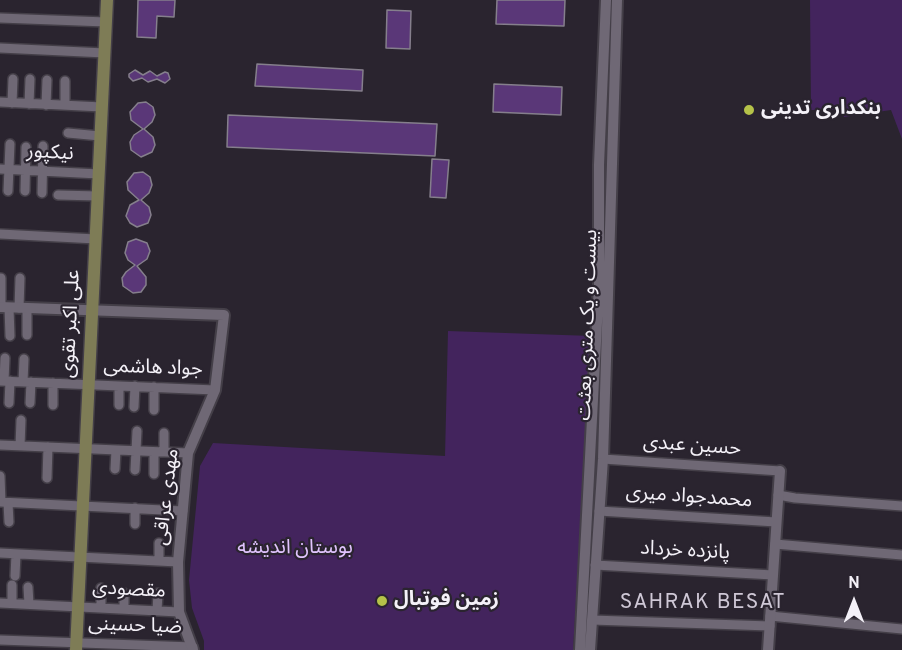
<!DOCTYPE html>
<meta charset="utf-8">
<style>
body{margin:0}
#map{position:relative;width:902px;height:650px;overflow:hidden;background:#2a242f;font-family:Overpass,sans-serif}
canvas{display:block}
.north{position:absolute;left:824px;top:572px;width:60px;height:60px;-webkit-text-stroke:4px #2a242f;paint-order:stroke;rotate:0deg;font-size:16px;font-weight:700;line-height:24px;text-align:center;color:#f4f1f8}
.north::after{content:'';display:block;margin:auto;width:21px;height:27px;background:#f4f1f8;clip-path:polygon(50% 0,100% 100%,50% 72%,0 100%)}
</style>
<div id="map">
<canvas width="902" height="650"></canvas>
<div class="north">N</div>
</div>
<script>
const ctx = document.querySelector('canvas').getContext('2d');
ctx.lineJoin = 'round';
function fillPath(path, color) { ctx.fillStyle = color; ctx.fill(path, 'evenodd'); }
function strokePath(path, color, width, dash) { ctx.strokeStyle = color; ctx.lineWidth = width; ctx.lineCap = dash ? 'butt' : 'round'; ctx.setLineDash(dash || []); ctx.stroke(path); }
function write(font, color, halo, rows, align = 'center') {
  ctx.font = font + ' Overpass,"Noto Sans Arabic",sans-serif'; ctx.lineWidth = 4.5; ctx.setLineDash([]); ctx.textBaseline = 'middle'; ctx.strokeStyle = halo; ctx.fillStyle = color; for (const [text, x, y, turn = 0] of rows) {
    ctx.save(); ctx.translate(x, y); ctx.rotate((+turn || 0) * Math.PI / 180); ctx.textAlign = isNaN(turn) ? turn : align; if (halo) ctx.strokeText(text, 0, 0); ctx.fillText(text, 0, 0); ctx.restore();
  }
}
fillPath(new Path2D(`
 M810,0H902V139L891,110L844,117L841,110H811Z
 M448,331L592,336L573,650H204V641L192,608L189,580L200,466L213,443L445,456Z`), '#43245d');
const building = new Path2D(`
 M138,0H175L174,17L157,16L156,38L137,37Z
 M497,0H565L564,26L496,24Z
 M387,10L411,11L410,49L386,48Z
 M257,64L363,70L362,91L255,86Z
 M135,70L143,75L150,71L157,76L165,72L168,73L170,79L165,83L157,79L148,82L142,78L133,81L129,77V74Z
 M494,84L562,87L561,115L493,112Z
 M146,102L153,107L155,115L152,122L144,129L153,137L155,145L152,152L141,157L131,150L130,142L134,135L143,129L131,120L130,112L138,103Z
 M228,115L437,124L435,156L227,147Z
 M432,159L449,160L446,198L430,197Z
 M143,172L150,177L152,185L149,193L141,200L149,207L151,215L148,223L137,227L130,223L126,216L130,205L139,200L128,190L127,182L134,173Z
 M136,239L147,243L150,251L147,259L137,266L146,277V285L141,292L133,293L123,286L122,278L126,272L135,265L128,260L125,253L128,242Z`);
fillPath(building, '#5a3778');
strokePath(building, '#857f8c', 1.5);
const minor = new Path2D(`
 M0,18L106,22
 M0,48L105,53
 M0,102L102,107
 M12,103L13,79
 M29,104L30,79
 M46,105L47,80
 M65,105V81
 M68,133L100,136
 M0,169L99,174
 M8,191L10,144
 M25,191L26,147
 M42,193L43,146
 M58,195L98,196
 M0,234L96,239
 M1,278V307
 M9,308L10,336
 M19,308L20,278
 M27,308V335
 M0,381L215,390
 M4,381L5,358
 M23,382L24,359
 M53,383V405
 M9,403L10,381
 M30,403L31,382
 M119,405V386
 M134,407L135,386
 M154,410V387
 M164,433V452
 M0,445L188,453
 M20,446L21,420
 M154,452V474
 M603,459L780,471
 M115,469L116,450
 M135,470L137,431
 M0,476L1,502
 M47,478L48,447
 M778,495L795,498L902,506
 M0,502L183,511
 M8,503L9,522
 M599,511L776,522
 M135,524V508
 M775,544L902,555
 M0,553L178,562
 M159,561V543
 M595,565L773,575
 M15,576L16,554
 M12,585V603
 M28,587L29,604
 M101,588V608
 M124,593V609
 M0,603L179,612
 M157,611L158,593
 M770,616L902,629
 M592,620L770,626
 M0,640L193,647`);
const tertiary = new Path2D(`
 M0,307L224,315L215,390L188,453L178,562L179,612L193,650
 M580,650L599,284V165L606,0
 M590,650L603,459L617,0
 M768,650L780,471`);
const secondary = new Path2D(`
 M76,650L107,0`);
strokePath(minor, '#443f48', 12);
strokePath(tertiary, '#443f48', 14);
strokePath(secondary, '#443f48', 15);
strokePath(minor, '#6f6875', 9);
strokePath(tertiary, '#6f6875', 10);
strokePath(secondary, '#7e7c56', 12);
for (const [x, y, r, color] of [
 [749,110,6,"#b5c249"],
 [382,601,6,"#b5c249"]
]) { const dot = new Path2D(); dot.arc(x, y, r, 0, 2 * Math.PI); ctx.fillStyle = color; ctx.fill(dot); strokePath(dot, '#2a242f', 2); }
write('bold 20px', '#f4f1f8', '#2a242f', [
 ["بنکداری تدینی",761,110],
 ["زمین فوتبال",394,601]
], 'left');
write('20px', '#f4f1f8', '#2a242f', [
 ["نیکپور",50,154,3],
 ["علی اکبر تقوی",72,324,-87],
 ["بیست و یک متری بعثت",589,325,-88],
 ["جواد هاشمی",153,369,2],
 ["حسین عبدی",692,447,4],
 ["مهدی عراقی",168,497,-83],
 ["محمدجواد میری",689,498,4],
 ["پانزده خرداد",685,552,3],
 ["مقصودی",129,591,3],
 ["ضیا حسینی",135,627,2]
]);
write('20px', '#e1c4fe', '#2a242f', [
 ["بوستان اندیشه",295,549]
]);
ctx.letterSpacing = '1.5px';
write('21px', '#cfc8d6', '#2a242f', [
 ["SAHRAK BESAT",703,604]
]);
ctx.letterSpacing = '0px';
</script>
